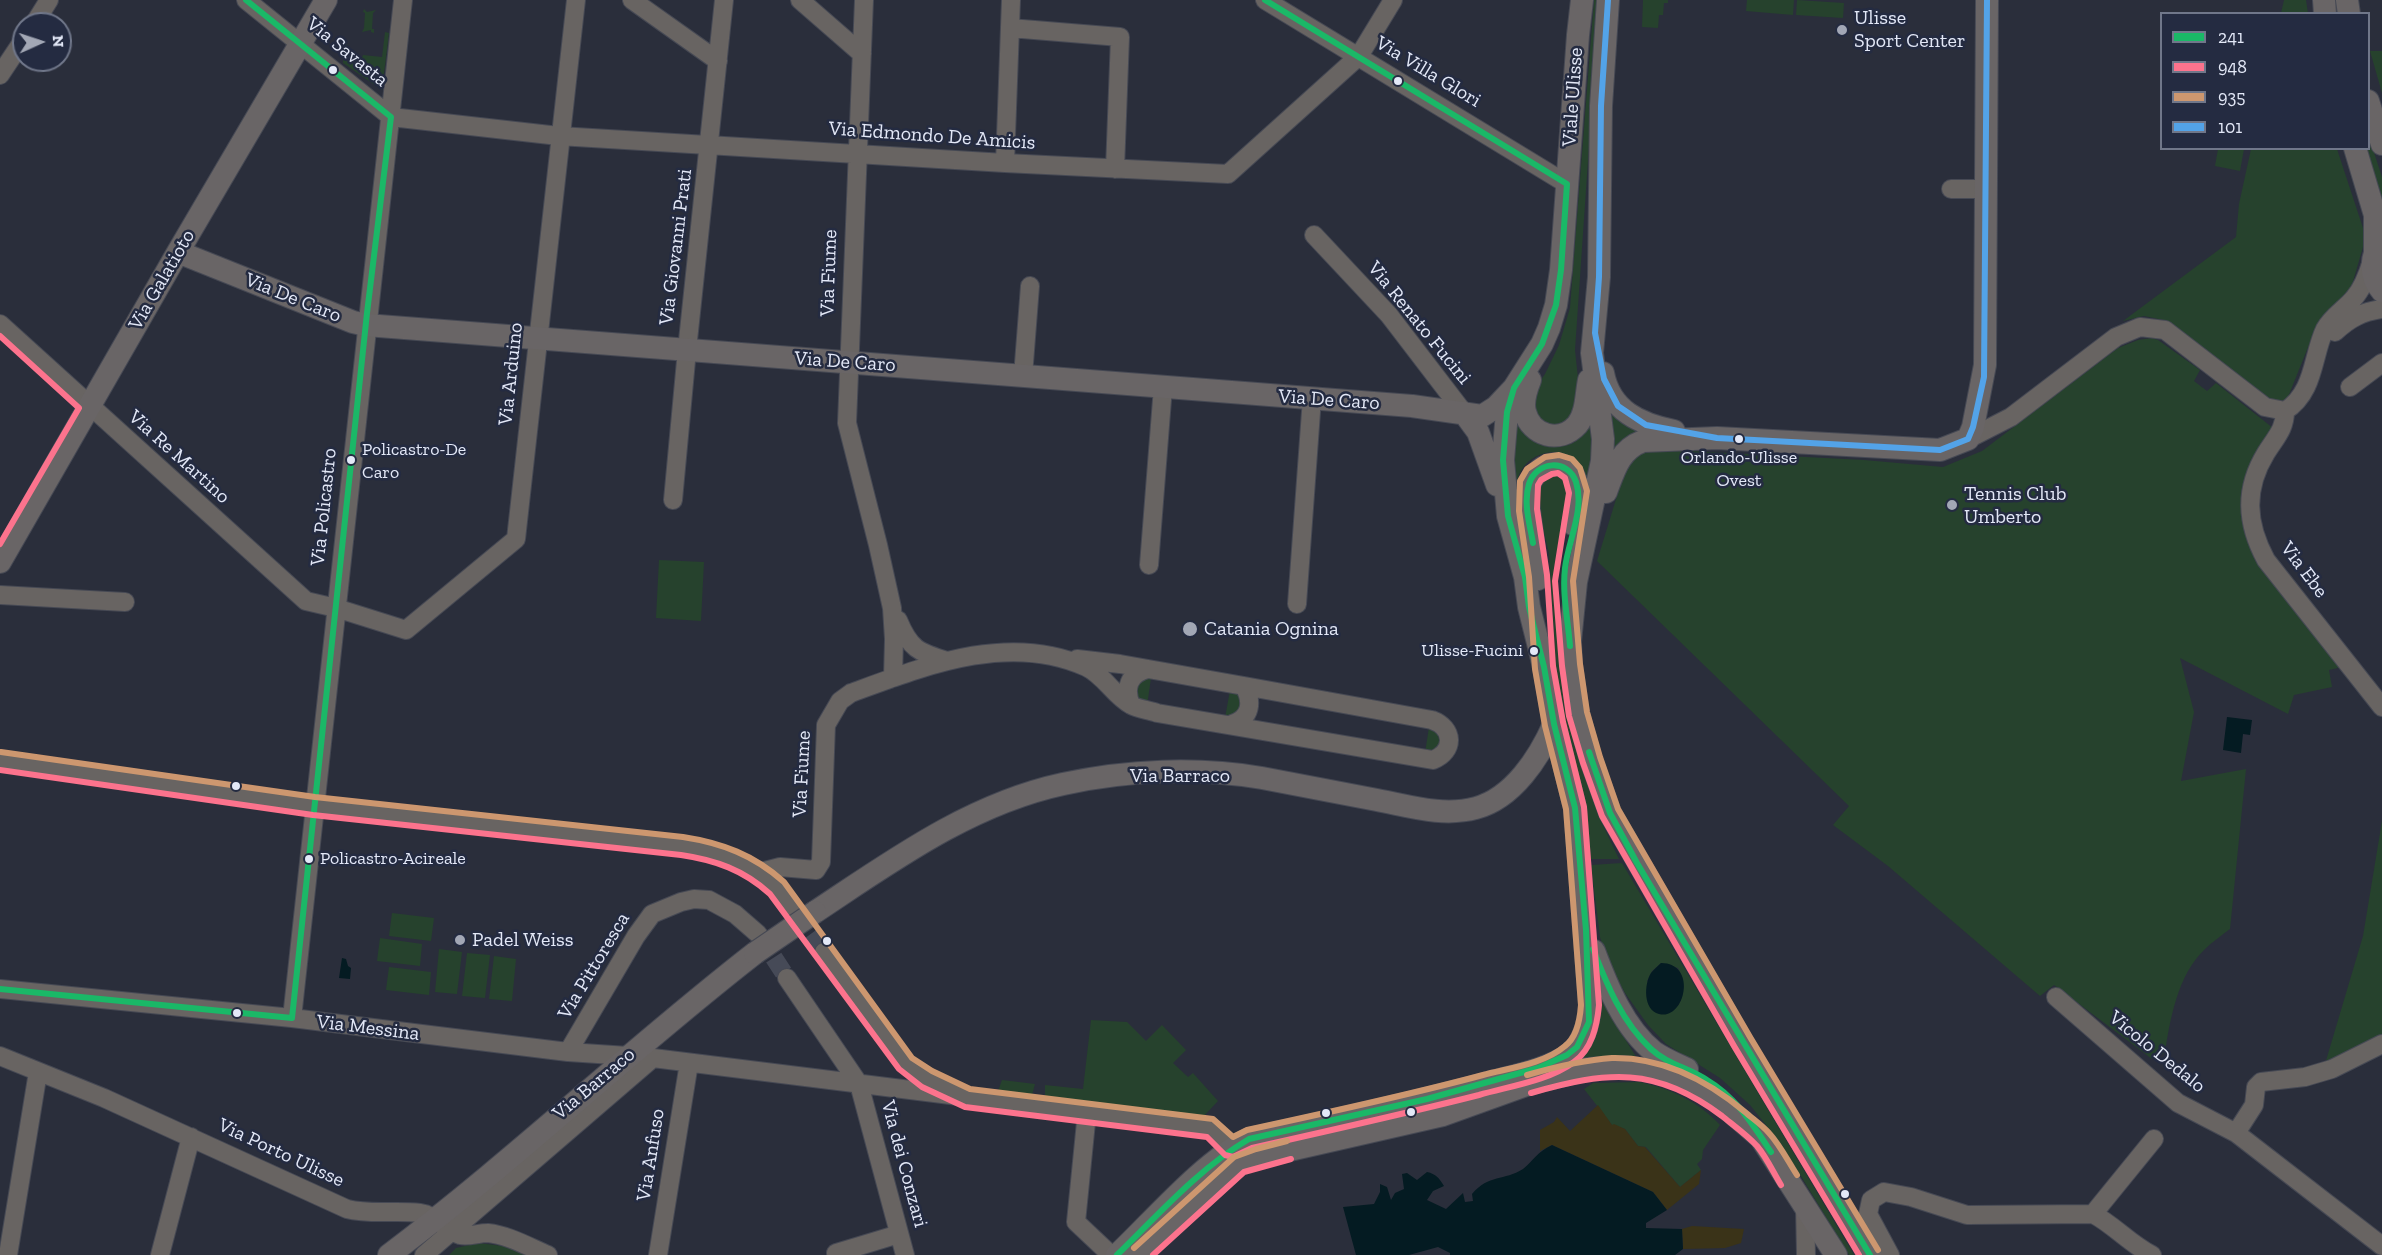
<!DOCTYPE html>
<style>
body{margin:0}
#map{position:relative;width:2382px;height:1255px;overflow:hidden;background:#2a2e3b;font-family:"Zilla Slab",serif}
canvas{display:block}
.legend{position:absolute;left:2160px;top:12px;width:210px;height:138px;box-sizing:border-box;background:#242b41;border:2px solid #70778a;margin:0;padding:8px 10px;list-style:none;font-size:18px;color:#e3e8f7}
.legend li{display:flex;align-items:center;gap:12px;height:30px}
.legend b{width:30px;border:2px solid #70778a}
.north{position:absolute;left:12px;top:12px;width:60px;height:60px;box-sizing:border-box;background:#242b41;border:2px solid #70778a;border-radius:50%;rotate:87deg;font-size:16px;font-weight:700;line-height:24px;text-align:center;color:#e3e8f7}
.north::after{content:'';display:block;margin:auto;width:21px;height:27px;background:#a2a7b5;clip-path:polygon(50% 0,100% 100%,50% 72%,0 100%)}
</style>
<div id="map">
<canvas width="2382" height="1255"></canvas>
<ul class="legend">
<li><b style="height:8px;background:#1ab867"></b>241</li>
<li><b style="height:8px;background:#fc738d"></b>948</li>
<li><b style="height:8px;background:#cd976f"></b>935</li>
<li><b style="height:8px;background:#53a3e8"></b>101</li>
</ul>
<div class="north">N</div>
</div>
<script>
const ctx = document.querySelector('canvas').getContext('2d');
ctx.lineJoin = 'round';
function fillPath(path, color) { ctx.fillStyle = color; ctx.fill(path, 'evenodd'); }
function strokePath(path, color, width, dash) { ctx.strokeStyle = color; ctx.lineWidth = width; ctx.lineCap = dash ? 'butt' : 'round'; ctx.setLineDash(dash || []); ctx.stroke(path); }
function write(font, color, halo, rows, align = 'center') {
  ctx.font = font + ' "Zilla Slab",serif'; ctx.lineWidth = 5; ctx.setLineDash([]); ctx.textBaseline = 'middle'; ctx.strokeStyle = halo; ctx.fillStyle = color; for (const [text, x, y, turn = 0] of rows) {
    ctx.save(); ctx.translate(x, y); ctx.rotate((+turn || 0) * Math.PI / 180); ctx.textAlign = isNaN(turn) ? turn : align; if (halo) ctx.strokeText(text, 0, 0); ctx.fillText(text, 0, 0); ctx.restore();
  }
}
fillPath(new Path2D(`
 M1594,0H1599L1575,350L1579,388L1570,422L1544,428L1528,399L1545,374L1559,345L1570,308Z
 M1643,0H1668V3H1664L1663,15H1659L1658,28L1642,27Z
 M1747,0H1794L1793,15L1746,11Z
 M1797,0L1844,3L1843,18L1796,15Z
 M2284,0H2306L2308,13H2281Z
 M364,9L367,12L376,10L373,13L372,29H374V33L371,32V30L362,32L364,28L365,13L363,12Z
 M385,32L389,33L382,90L343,63L344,43L347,44V52L358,54V57L362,58L363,55L382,57Z
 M2370,51H2382V93Z
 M2369,137L2382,177V198L2366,149L2368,148Z
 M2218,149H2244L2240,171L2215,166Z
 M2251,149H2337L2363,228V247L2352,285L2315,330L2288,397L2281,402L2271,401L2163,320L2144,316L2123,321L2236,237L2239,204Z
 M2152,338L2158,340L2200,370L2194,381L2207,391L2216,383L2273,428L2242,499L2244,528L2256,555L2342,667L2329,670L2332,687L2294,695L2288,714L2180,658L2194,712L2181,781L2246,769L2230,929C2221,936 2212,942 2204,950C2178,975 2170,1019 2165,1053L2152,1059L2054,985L2040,996L1888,866L1833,825L1849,806L1597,561L1624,473L1635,455L1650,449L1864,460L1943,467L1982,451L2118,348L2138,340Z
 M1608,402L1649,431L1614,460Z
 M1516,416C1520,423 1524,431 1529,436C1542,450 1572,451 1583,434C1587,429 1589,422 1591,416L1592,453L1588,483C1585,474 1582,464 1573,458C1557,447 1533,452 1522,469C1518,475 1516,484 1515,492L1513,452Z
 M1553,475H1560L1569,482L1567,511L1556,554L1554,576L1560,666L1582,765L1598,815L1619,859H1590L1586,809L1564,716L1556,666L1549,553L1539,513L1537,486Z
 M659,560L704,562L701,621L656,618Z
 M1145,678H1151L1147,706L1137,703L1134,688Z
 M1230,690C1241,694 1242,700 1241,711L1225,718Z
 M1429,727L1437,733L1440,742L1436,750L1425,753Z
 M2382,821V1038L2325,1064L2363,936Z
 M1622,863L1854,1255H1849L1782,1145L1750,1105L1720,1078L1666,1044L1648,1025L1625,993L1607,961L1600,937L1591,865ZM1661,963L1678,968C1685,981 1685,993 1678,1006L1647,981L1652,971Z
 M392,913L434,918L431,941L389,936Z
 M380,938L422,944L420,966L377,961Z
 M439,949L462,952L457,994L435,992Z
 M467,953L490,955L485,998L462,996Z
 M494,956L516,959L512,1001L489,999Z
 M389,967L431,972L429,995L386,990Z
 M1599,999L1601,1000L1638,1060L1574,1062C1594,1039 1601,1031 1599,999Z
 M1091,1020L1127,1022L1146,1041L1162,1025L1186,1050L1173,1063L1188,1077L1193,1073L1218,1101L1204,1116L1045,1097V1085L1083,1089Z
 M1002,1080L1035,1084L1032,1095L998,1091Z
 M1639,1082C1670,1088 1699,1102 1720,1125L1703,1150L1702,1159L1697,1164L1701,1170L1680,1187L1646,1147L1638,1146L1625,1129L1612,1125L1584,1089L1593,1083Z
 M478,1243L503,1246L527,1255H449L456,1248Z`), '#26422d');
fillPath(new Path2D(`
 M1598,1105L1612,1125L1614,1124L1625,1129L1638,1146L1645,1147L1680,1187L1701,1170L1699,1184L1667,1210L1653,1192L1552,1145L1540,1151V1130L1554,1122L1557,1117L1570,1131Z
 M1692,1226L1744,1229L1741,1243L1725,1248L1683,1249L1682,1229Z`), '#3a3318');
fillPath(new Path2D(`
 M2227,717L2252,720L2250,735L2243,734L2241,753L2223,750Z
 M342,958L346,959L348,966L351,968L350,979L339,978Z
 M1661,963C1698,963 1685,1021 1659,1014C1643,1010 1644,984 1651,973C1654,969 1658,966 1661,963Z
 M1552,1145L1653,1192L1667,1210L1646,1223V1228L1682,1229L1683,1249L1675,1255H1450V1253L1438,1247L1409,1255H1356L1343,1207L1374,1204L1380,1192V1184L1387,1187L1391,1200L1395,1193L1404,1189L1402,1174L1407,1173L1417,1180L1427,1172C1436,1174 1439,1178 1444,1186L1433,1191L1427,1200L1446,1209L1463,1193L1465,1202L1473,1201L1472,1194C1489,1174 1504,1181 1523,1169C1534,1160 1537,1152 1552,1145Z`), '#041b22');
strokePath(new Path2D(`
 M795,912L824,952
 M759,935L787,978`), '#464a57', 18, [18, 9]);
const minor = new Path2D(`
 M246,0L391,117
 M632,0L718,61
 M800,0L862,54
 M864,0L847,423L878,545L892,608L894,639L893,678
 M1265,0L1567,184
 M34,24L49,0
 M1010,28L1120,37L1115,169
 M0,75L24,39
 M391,117L559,136L1005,163L1228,174L1359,56L1393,0
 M1005,163L1011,0
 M1951,189H1985
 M1314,235L1389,315L1464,413
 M0,324L306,601L336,608L406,630L516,539L576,0
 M2335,332C2350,318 2362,312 2382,309
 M1023,376L1030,286
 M2350,387L2382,363
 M2285,411C2285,429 2276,437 2266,453C2244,489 2246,523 2266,560L2382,707
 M1968,439L2011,417L2116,337L2140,327L2165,330L2265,407L2285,411C2315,392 2312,356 2325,329C2332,316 2345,309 2354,298C2363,288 2368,274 2372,261
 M673,500L687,350L724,0
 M1149,565L1163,387
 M0,595L125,602
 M1297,604L1312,398
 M898,620C910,649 918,652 947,661
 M1077,659L1120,664L1244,686C1253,702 1251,718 1232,724
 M1131,705C1124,688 1129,674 1147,669
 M0,761L314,806L707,850C749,862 767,873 793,909
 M761,872L780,867L816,870L821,862L826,725L840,701L851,693C925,666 1009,632 1086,667C1104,675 1114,696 1131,705C1138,709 1149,710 1157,713L1433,760C1455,751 1454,728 1432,720L1244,686
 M824,952L906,1064L927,1079L952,1091
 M787,978L859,1084L905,1255
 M0,989L292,1018L568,1052L628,1056
 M2056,997L2178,1103L2236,1133L2382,1246
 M292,1018L403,0
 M568,1052L636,936L652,914L681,902L694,899L709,900L735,914L758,934
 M0,1056L104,1098L347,1209C370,1215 396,1210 420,1213C436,1215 445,1230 460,1235C469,1237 478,1233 488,1233C508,1235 529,1247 548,1255
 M1087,1112L1076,1222L1111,1255
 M2236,1133L2254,1105L2256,1087L2261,1082L2305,1077L2332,1069L2382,1044
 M1805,1206L1806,1255
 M2093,1214L2154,1139
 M836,1253L899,1234
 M8,1255L38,1072
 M160,1255L191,1137
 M424,1255L653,1058L1200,1126L1211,1128L1231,1148
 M658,1255L689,1063
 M1890,1255L1868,1214L1871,1200L1884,1192L1911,1197L1967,1215L2093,1214C2114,1225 2130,1244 2152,1255`);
const major = new Path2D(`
 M1608,0L1601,106L1599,277L1592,353L1603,439L1602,461L1576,582L1570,642L1571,665L1578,714L1591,760L1610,813L1742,1042L1870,1255
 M2324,0L2325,14
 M2347,0L2349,14
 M2368,101L2382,144
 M2355,148L2375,215V252
 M2382,240C2370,256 2369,276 2382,291
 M178,252L353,322L366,325L1412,406L1482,416L1496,407L1513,389
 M1603,373C1610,411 1640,424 1674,431
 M1530,380C1526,390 1522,401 1525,412C1531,436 1560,444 1577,425C1587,413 1586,394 1589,380
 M1464,413L1478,432L1497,485
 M1606,492C1614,471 1619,450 1643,441L1717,438L1940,450L1968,439L1973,427L1985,365L1987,0
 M0,562L178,252L326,0
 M1538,579L1527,495C1531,459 1574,451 1578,491C1580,502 1576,514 1573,524
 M815,912C892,861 970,804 1063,784C1127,770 1197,767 1262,778C1300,785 1339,793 1377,800C1409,806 1443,817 1476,808C1513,798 1539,758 1554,724
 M1594,951C1607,986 1624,1028 1654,1052C1664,1059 1676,1064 1687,1069
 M389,1255C515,1160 630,1050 755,953
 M1117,1255C1155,1219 1203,1162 1249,1139C1328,1122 1406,1105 1484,1084C1509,1077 1550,1069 1570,1054C1585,1041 1589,1023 1590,1005L1575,808L1554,724L1544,667L1529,607L1525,577L1508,516L1503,460L1507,412L1514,388L1542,344L1549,328L1556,305L1561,270L1578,35L1582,0
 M1140,1255L1239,1164L1259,1157L1443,1115L1532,1083L1588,1069L1622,1067L1650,1070L1667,1074L1700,1088L1714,1097L1761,1138L1836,1255`);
strokePath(minor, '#464954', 20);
strokePath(major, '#464954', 24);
strokePath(minor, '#686462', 18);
strokePath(major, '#696566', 22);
const majorBridge = new Path2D(`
 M755,953L815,912`);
strokePath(majorBridge, '#464954', 24, []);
strokePath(majorBridge, '#696566', 22);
strokePath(new Path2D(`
 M1533,543C1530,525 1523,503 1529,484C1536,461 1568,458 1576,482C1585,510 1568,541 1565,568C1562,594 1568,620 1570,646
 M1589,752L1610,813L1637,863L1870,1255
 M1593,949C1607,985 1622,1022 1651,1049C1667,1064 1689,1068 1707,1080C1736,1097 1753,1125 1771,1152
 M0,989L292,1018L367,313L391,117L246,0
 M1117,1255C1159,1214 1198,1169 1249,1139L1427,1099L1538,1068L1567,1055L1577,1047L1589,1022L1586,930L1575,808L1554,724L1544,667L1529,607L1525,577L1508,516L1503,460L1507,412L1514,388L1542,344L1556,305L1561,270L1567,184L1265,0`), '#1ab867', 6);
strokePath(new Path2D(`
 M0,336L79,408L0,544
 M0,770L313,815L681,855C715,860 744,870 770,894L899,1069L922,1087L965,1107L1207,1137L1225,1155L1233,1157L1252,1148C1328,1131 1404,1114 1479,1095C1510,1086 1548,1081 1574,1062C1592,1049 1597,1026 1599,1005L1584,807L1563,722L1553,666L1547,575L1537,509L1538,485L1541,480L1552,474L1558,473L1565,478L1569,493L1555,581L1562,666L1569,716L1583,763L1602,816L1734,1046L1859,1255
 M1531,1093C1607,1071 1656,1066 1722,1116C1733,1125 1747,1135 1757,1146C1767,1158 1773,1172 1781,1185
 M1153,1255L1244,1172L1291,1159`), '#fc738d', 6);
strokePath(new Path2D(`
 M1,752L315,797L683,837C722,843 754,855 784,882L912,1058L932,1071L970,1089L1213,1119L1233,1137L1247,1130C1326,1113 1405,1096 1483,1075C1509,1068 1544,1064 1565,1046C1577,1037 1580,1020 1581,1005L1566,809L1545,726L1535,669L1529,577L1519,511L1520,481L1527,469L1545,457L1559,455L1572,459L1580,468L1587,491L1573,581L1580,664L1587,712L1600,757L1618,809L1750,1037L1878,1250
 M1527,1075C1555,1067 1583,1060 1612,1058C1663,1057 1707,1080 1745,1112C1753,1119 1762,1125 1769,1133C1780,1145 1788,1161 1797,1175
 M1134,1248L1234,1157L1256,1149L1287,1141`), '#cd976f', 6);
strokePath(new Path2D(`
 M1608,0L1601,106L1599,277L1595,333L1604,379L1618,406L1646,425L1717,438L1940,450L1968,439L1973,427L1984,377L1987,0`), '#53a3e8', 6);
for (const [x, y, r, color] of [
 [1842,30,6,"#a2a7b5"],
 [333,70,5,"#e3e8f7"],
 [1398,81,5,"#e3e8f7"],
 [1739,439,5,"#e3e8f7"],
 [351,460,5,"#e3e8f7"],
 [1952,505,6,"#a2a7b5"],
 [1190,629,8,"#a2a7b5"],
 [1534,651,5,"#e3e8f7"],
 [236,786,5,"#e3e8f7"],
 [309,859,5,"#e3e8f7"],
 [460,940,6,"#a2a7b5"],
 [827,941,5,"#e3e8f7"],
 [237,1013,5,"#e3e8f7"],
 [1411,1112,5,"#e3e8f7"],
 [1326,1113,5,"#e3e8f7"],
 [1845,1194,5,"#e3e8f7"]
]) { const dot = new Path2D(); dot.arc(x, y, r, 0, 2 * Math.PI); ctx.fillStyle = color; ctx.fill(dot); strokePath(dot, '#242b41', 2); }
write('18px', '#e3e8f7', '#242b41', [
 ["Policastro-De",362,450],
 ["Caro",362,473],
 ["Orlando-Ulisse",1739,458,"center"],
 ["Ovest",1739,481,"center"],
 ["Ulisse-Fucini",1523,651,"right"],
 ["Policastro-Acireale",320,859]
], 'left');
write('20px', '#e3e8f7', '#242b41', [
 ["Ulisse",1854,18],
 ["Sport Center",1854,41],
 ["Tennis Club",1964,494],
 ["Umberto",1964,517],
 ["Catania Ognina",1204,629],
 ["Padel Weiss",472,940]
], 'left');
write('20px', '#e3e8f7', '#242b41', [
 ["Via Savasta",347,52,39],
 ["Via Villa Glori",1428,72,31],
 ["Viale Ulisse",1573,97,-86],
 ["Via Edmondo De Amicis",932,136,4],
 ["Via Giovanni Prati",676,247,-83],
 ["Via Fiume",829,273,-88],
 ["Via Galatioto",162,280,-60],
 ["Via De Caro",293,298,22],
 ["Via Renato Fucini",1419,323,51],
 ["Via De Caro",845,362,4],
 ["Via Arduino",511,374,-84],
 ["Via De Caro",1329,400,4],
 ["Via Re Martino",179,457,42],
 ["Via Policastro",324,507,-84],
 ["Via Ebe",2304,570,53],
 ["Via Fiume",802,774,-87],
 ["Via Barraco",1180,776],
 ["Via Pittoresca",594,966,-59],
 ["Via Messina",368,1028,7],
 ["Vicolo Dedalo",2157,1052,39],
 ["Via Barraco",594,1084,-40],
 ["Via Porto Ulisse",281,1153,25],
 ["Via Anfuso",651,1155,-81],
 ["Via dei Conzari",904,1164,75]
]);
</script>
